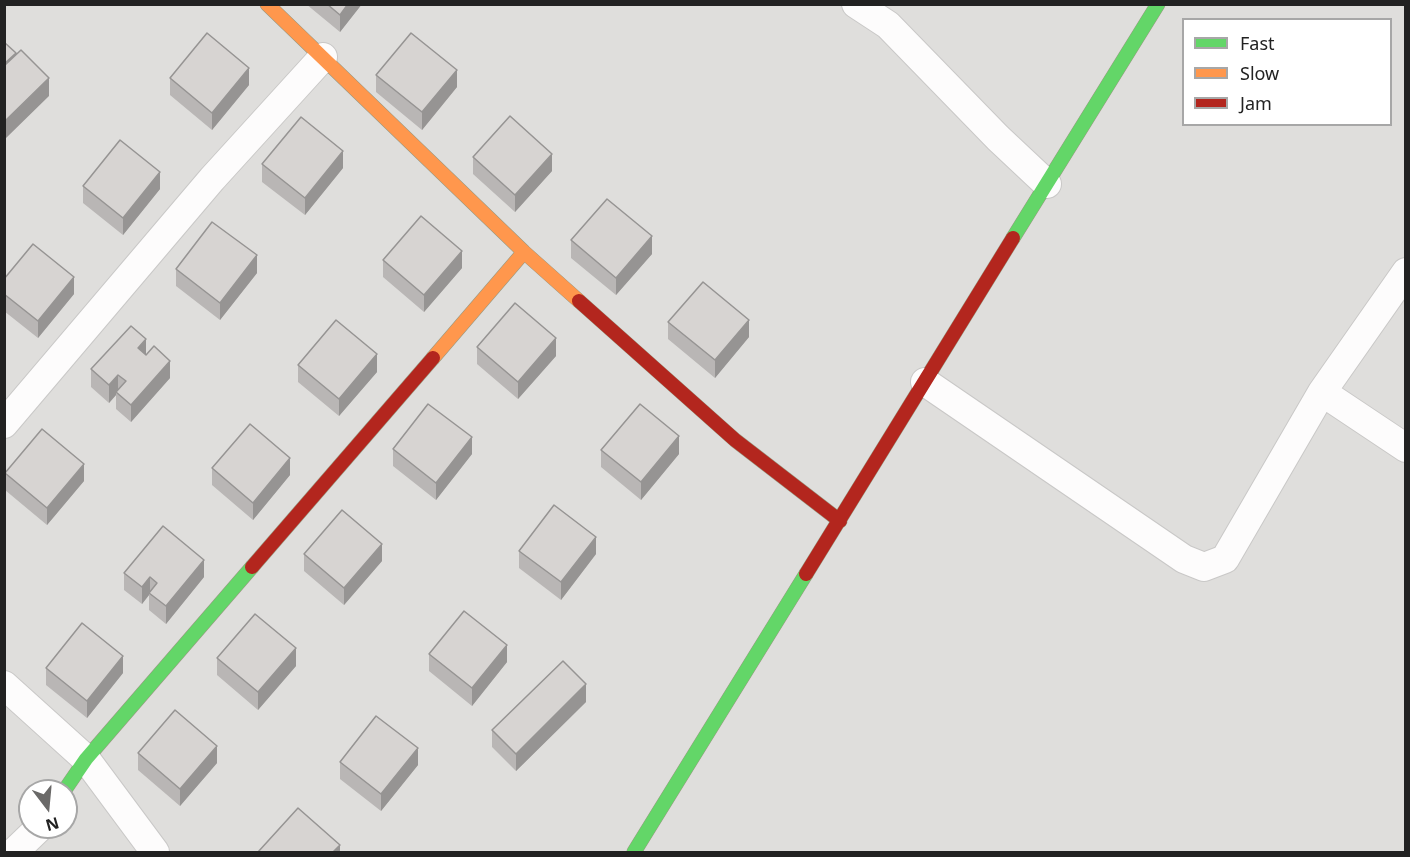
<!DOCTYPE html>
<style>
body{margin:0}
#map{position:relative;width:1410px;height:857px;overflow:hidden;background:#f0eeeb;font-family:"Noto Sans",sans-serif}
canvas{display:block}
.frame{position:absolute;inset:0;border:6px solid #222;pointer-events:none}
.legend{position:absolute;left:1182px;top:18px;width:210px;height:108px;box-sizing:border-box;background:#fff;border:2px solid #a7a7a7;margin:0;padding:8px 10px;list-style:none;font-size:18px;color:#222}
.legend li{display:flex;align-items:center;gap:12px;height:30px}
.legend b{width:30px;border:2px solid #a7a7a7}
.north{position:absolute;left:18px;top:779px;width:60px;height:60px;box-sizing:border-box;background:#fff;border:2px solid #a7a7a7;border-radius:50%;rotate:164deg;font-size:16px;font-weight:700;line-height:24px;text-align:center;color:#222}
.north::after{content:'';display:block;margin:auto;width:21px;height:27px;background:#6a6968;clip-path:polygon(50% 0,100% 100%,50% 72%,0 100%)}
</style>
<div id="map">
<canvas width="1410" height="857"></canvas>
<div class="frame"></div>
<ul class="legend">
<li><b style="height:8px;background:#63d668"></b>Fast</li>
<li><b style="height:8px;background:#ff974d"></b>Slow</li>
<li><b style="height:8px;background:#b3261e"></b>Jam</li>
</ul>
<div class="north">N</div>
</div>
<script>
const ctx = document.querySelector('canvas').getContext('2d');
ctx.lineJoin = 'round';
function fillPath(path, color) { ctx.fillStyle = color; ctx.fill(path, 'evenodd'); }
function strokePath(path, color, width, dash) { ctx.strokeStyle = color; ctx.lineWidth = width; ctx.lineCap = dash ? 'butt' : 'round'; ctx.setLineDash(dash || []); ctx.stroke(path); }
fillPath(new Path2D(`
 M5,5H1405V852H5ZM1184,20H1390V124H1184ZM30,791H66V827H30Z`), '#dfdedc');
const street = new Path2D(`
 M856,4L888,25L998,138L1047,184
 M925,382L1184,559L1204,567L1225,559L1322,392L1406,272
 M1322,392L1406,448
 M4,424L212,179L323,57
 M4,685L86,759L155,852
 M14,852L40,827`);
const fast = new Path2D(`
 M1013,238L1158,4
 M64,791L86,759L252,567
 M634,852L806,574`);
const slow = new Path2D(`
 M267,4L524,252L579,301
 M433,358L524,252`);
const jam = new Path2D(`
 M579,301L735,440L840,521
 M252,567L433,358
 M806,574L1013,238`);
strokePath(street, '#c9c8c7', 30);
strokePath(fast, '#999a82', 15);
strokePath(slow, '#999a82', 15);
strokePath(jam, '#999a82', 15);
strokePath(street, '#fdfcfc', 28);
strokePath(fast, '#63d668', 14);
strokePath(slow, '#ff974d', 14);
strokePath(jam, '#b3261e', 14);
fillPath(new Path2D(`
 M306,4H362L340,32Z
 M376,75L457,87L422,130L376,92Z
 M170,78L249,85L212,130L170,95Z
 M473,157L552,171L515,212L473,174Z
 M262,164L343,168L305,215L262,182Z
 M83,186L160,189L123,235L83,203Z
 M571,240L652,254L616,295L571,258Z
 M383,260L462,268L424,312L383,277Z
 M176,269L257,273L220,320L176,286Z
 M4,279L74,294L38,338L4,311Z
 M668,322L749,337L715,378L668,339Z
 M477,347L556,356L518,399L477,364Z
 M146,355L170,378L131,422L116,409V395L109,403L91,387V369Z
 M298,365L377,372L339,416L298,382Z
 M393,449L472,454L436,500L393,466Z
 M601,450L679,454L641,500L601,467Z
 M212,468L290,475L253,520L212,485Z
 M5,473L84,481L47,525L5,490Z
 M519,551L596,554L561,600L519,568Z
 M304,554L382,561L344,605L304,571Z
 M124,573L204,577L166,624L149,610V595L142,604L124,590Z
 M429,654L507,662L472,706L429,671Z
 M217,658L296,666L258,710L217,675Z
 M46,668L123,673L87,718L46,685Z
 M586,702L516,771L492,747V730Z
 M138,753L217,763L180,806L138,770Z
 M340,762L418,765L381,811L340,779Z`), '#b9b6b5');
fillPath(new Path2D(`
 M348,4H362L340,32V15Z
 M249,68V85L212,130V113Z
 M457,70V87L422,130V112Z
 M49,78V96L4,140V122Z
 M343,151V168L305,215V198Z
 M552,154V171L515,212V195Z
 M160,172V189L123,235V218Z
 M652,236V254L616,295V278Z
 M462,251V268L424,312V295Z
 M257,255V273L220,320V303Z
 M74,277V294L38,338V321Z
 M749,320V337L715,378V360Z
 M556,338V356L518,399V382Z
 M146,339V356L138,348Z
 M377,354V372L339,416V399Z
 M170,361V378L131,422V405Z
 M118,375V392H116V395L109,403V385Z
 M679,436V454L641,500V482Z
 M472,437V454L436,500V483Z
 M290,458V475L253,520V503Z
 M84,464V481L47,525V508Z
 M596,537V554L561,600V582Z
 M382,544V561L344,605V588Z
 M204,560V577L166,624V606Z
 M150,577V593H149V595L142,604V587Z
 M507,645V662L472,706V688Z
 M296,648V666L258,710V692Z
 M123,656V673L87,718V701Z
 M586,684V702L516,771V754Z
 M217,746V763L180,806V789Z
 M418,748V765L381,811V794Z
 M340,845V852H333Z`), '#969493');
const building = new Path2D(`
 M327,4H348L340,15Z
 M207,33L249,68L212,113L170,78Z
 M411,33L457,70L422,112L376,75Z
 M4,42L16,53L4,64Z
 M21,50L49,78L4,122V66Z
 M510,116L552,154L515,195L473,157Z
 M301,117L343,151L305,198L262,164Z
 M120,140L160,172L123,218L83,186Z
 M607,199L652,236L616,278L571,240Z
 M421,216L462,251L424,295L383,260Z
 M212,222L257,255L220,303L176,269Z
 M33,244L74,277L38,321L4,294V279Z
 M703,282L749,320L715,360L668,322Z
 M515,303L556,338L518,382L477,347Z
 M336,320L377,354L339,399L298,365Z
 M131,326L146,339L138,348L146,355L154,346L170,361L131,405L116,392L126,381L118,375L109,385L91,369Z
 M428,404L472,437L436,483L393,449Z
 M640,404L679,436L641,482L601,450Z
 M250,424L290,458L253,503L212,468Z
 M42,429L84,464L47,508L5,473Z
 M554,505L596,537L561,582L519,551Z
 M342,510L382,544L344,588L304,554Z
 M163,526L204,560L166,606L149,593L157,583L150,577L142,587L124,573Z
 M464,611L507,645L472,688L429,654Z
 M255,614L296,648L258,692L217,658Z
 M82,623L123,656L87,701L46,668Z
 M563,661L586,684L516,754L492,730Z
 M175,710L217,746L180,789L138,753Z
 M376,716L418,748L381,794L340,762Z
 M298,808L340,845L333,852H258Z`);
fillPath(building, '#d7d4d2');
strokePath(building, '#969493', 1.5);
</script>
